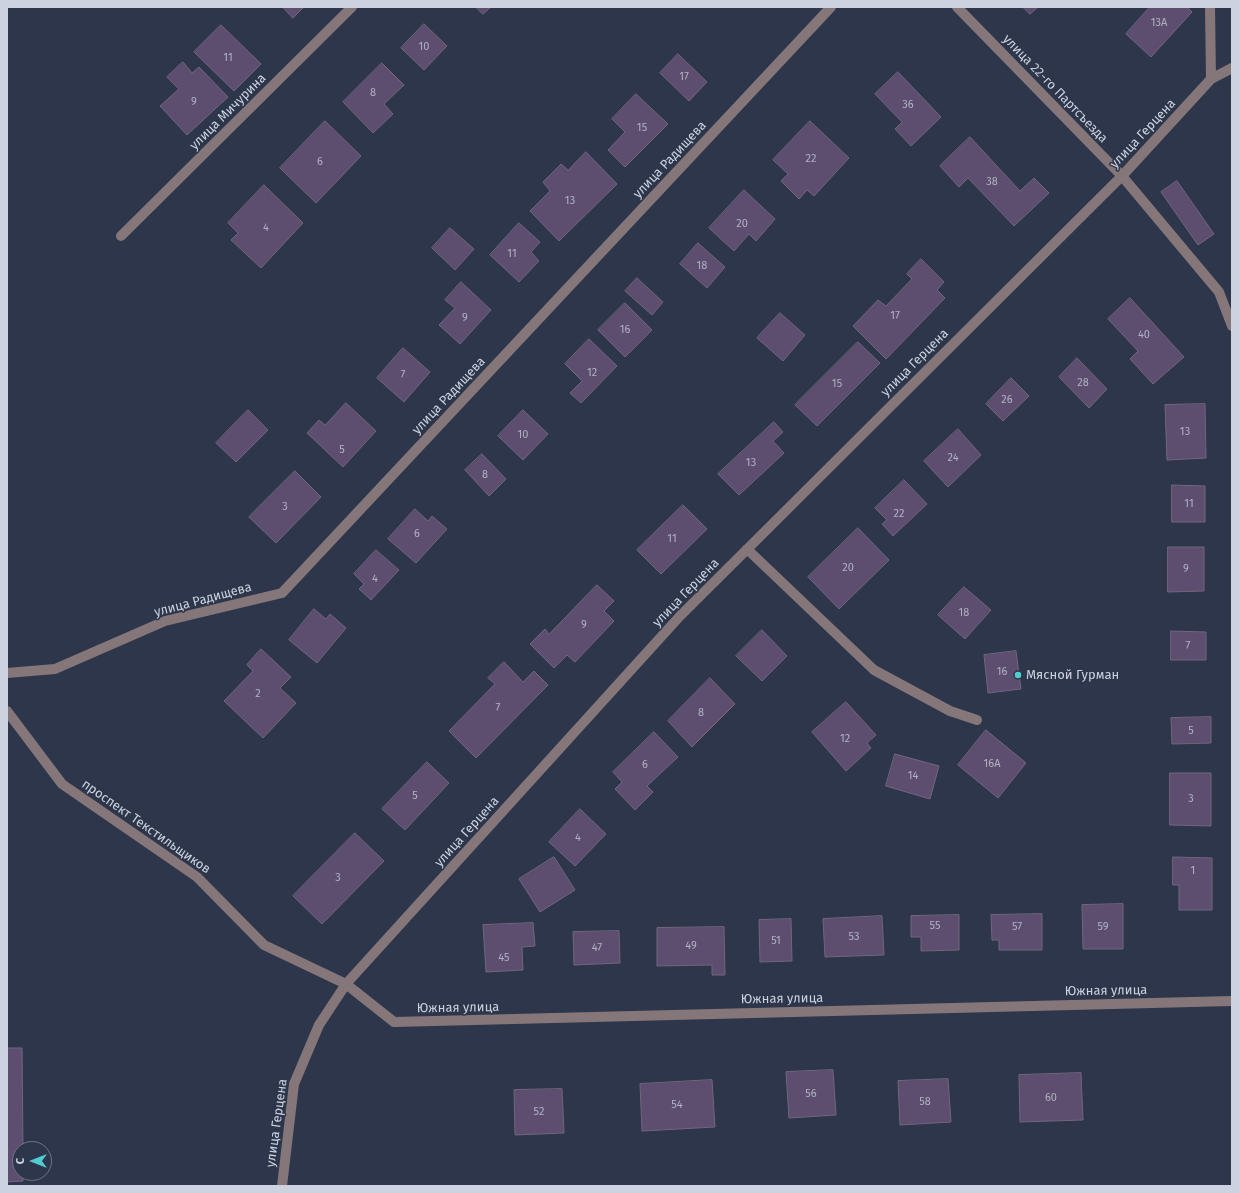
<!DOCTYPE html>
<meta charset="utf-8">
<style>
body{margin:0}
#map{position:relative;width:1239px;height:1193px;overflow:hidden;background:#2e364b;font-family:"Fira Sans",sans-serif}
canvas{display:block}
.frame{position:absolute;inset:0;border:8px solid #ccd2df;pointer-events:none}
.north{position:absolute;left:12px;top:1141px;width:40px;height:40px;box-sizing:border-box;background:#2e364b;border:1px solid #6d7486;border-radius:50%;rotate:270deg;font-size:11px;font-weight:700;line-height:16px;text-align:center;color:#ccd2df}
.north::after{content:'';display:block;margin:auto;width:14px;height:18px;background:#52cdcf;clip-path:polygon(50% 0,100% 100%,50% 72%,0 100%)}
</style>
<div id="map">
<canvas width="1239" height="1193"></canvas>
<div class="frame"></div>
<div class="north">С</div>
</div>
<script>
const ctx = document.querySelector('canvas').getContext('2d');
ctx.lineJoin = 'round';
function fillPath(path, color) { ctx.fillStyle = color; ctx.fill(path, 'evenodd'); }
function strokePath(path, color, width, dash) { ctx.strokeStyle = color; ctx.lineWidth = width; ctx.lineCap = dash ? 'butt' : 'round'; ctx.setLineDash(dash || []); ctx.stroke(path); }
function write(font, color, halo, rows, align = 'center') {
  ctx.font = font + ' "Fira Sans",sans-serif'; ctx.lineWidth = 3; ctx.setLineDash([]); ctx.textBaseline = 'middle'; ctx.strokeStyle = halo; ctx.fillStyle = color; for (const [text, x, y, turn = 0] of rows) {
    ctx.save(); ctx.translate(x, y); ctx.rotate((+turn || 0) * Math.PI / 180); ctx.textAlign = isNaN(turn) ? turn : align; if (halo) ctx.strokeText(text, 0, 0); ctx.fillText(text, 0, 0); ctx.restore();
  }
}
const building = new Path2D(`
 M283,7H304L293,18Z
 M476,7H491L483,14Z
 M1023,7H1038L1030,14Z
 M1150,7H1187L1192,12L1151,57L1126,34Z
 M424,24L447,46L424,70L401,48Z
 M221,25L261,64L234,91L194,52Z
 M678,54L707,82L689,101L660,73Z
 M183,62L192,73L199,67L228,97L187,135L160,106L179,89L167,77Z
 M382,63L404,85L384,104L393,114L373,133L343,102Z
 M898,72L941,117L911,146L895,129L902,122L875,94Z
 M636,94L668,124L625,167L608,150L625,132L612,119Z
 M325,121L361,156L316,203L280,168Z
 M810,121L849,158L814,196L807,190L799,199L781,181L788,174L773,160Z
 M970,137L1020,191L1034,178L1049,193L1014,226L968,178L959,187L940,166Z
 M586,152L617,184L559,241L530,211L550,191L543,182L561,164L568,170Z
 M1177,181L1214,234L1198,245L1161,192Z
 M264,185L303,223L261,268L231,240L238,233L228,223Z
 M744,190L775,219L756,241L749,234L734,251L709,228Z
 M519,223L540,242L531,252L539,261L519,282L490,255Z
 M450,228L474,249L455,270L432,248Z
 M698,243L725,267L707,288L680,264Z
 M921,259L944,282L937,290L945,298L886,359L853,326L878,300L886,306L912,279L907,274Z
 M637,278L663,302L652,315L625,291Z
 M461,282L491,310L460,344L439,325L455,308L445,300Z
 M1130,298L1184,357L1153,384L1130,359L1138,351L1108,319Z
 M625,303L652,330L625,357L598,330Z
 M780,313L805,335L783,361L757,338Z
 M589,339L617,366L581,403L570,393L582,381L565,364Z
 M858,342L880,363L817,426L795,405Z
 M403,348L430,372L404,402L377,378Z
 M1077,358L1107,389L1089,408L1059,377Z
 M1011,378L1029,396L1003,421L986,404Z
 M346,403L376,431L343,467L307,433L319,420L325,425Z
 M1205,404L1206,458L1167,460L1165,405Z
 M248,410L268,430L236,462L216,443Z
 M523,410L548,434L523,460L498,436Z
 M774,422L783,432L773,441L784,453L739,495L718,474Z
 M958,429L981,455L948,487L924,461Z
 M482,454L506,479L489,496L465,470Z
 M295,471L321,497L276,543L249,517Z
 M904,480L927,504L893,536L882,524L887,520L875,508Z
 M1172,485L1205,486V522H1172Z
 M683,505L707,529L661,574L637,550Z
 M415,509L428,521L432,516L447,529L416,563L388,539Z
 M858,528L889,560L839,609L808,577Z
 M1168,547H1204V591L1168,592Z
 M376,550L399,570L371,600L359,589L364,584L354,574Z
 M597,585L614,601L604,611L614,621L575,662L567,655L554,668L530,644L545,629L549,634Z
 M964,587L991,610L965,639L938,615Z
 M314,609L326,619L330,614L346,628L317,663L289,640Z
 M762,630L787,656L762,681L736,656Z
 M1171,631L1206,632V660H1171Z
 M261,649L291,677L280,688L296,703L263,738L224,701L253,671L247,665Z
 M1016,651L1021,689L988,693L984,655Z
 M504,662L523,682L534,671L548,685L476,758L449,731L495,684L488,678Z
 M710,678L735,704L692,747L668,721Z
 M846,702L876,735L867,743L871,748L846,771L812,732Z
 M1211,717V743L1172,744L1171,718Z
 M986,730L1026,763L998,798L958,765Z
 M654,732L678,757L647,786L653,792L635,810L615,789L622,782L613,772Z
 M895,754L939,766L930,799L886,786Z
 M427,762L449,783L405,830L382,809Z
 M1170,773H1211V826L1170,825Z
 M580,809L606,834L575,866L549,842Z
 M355,833L384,861L322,924L293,896Z
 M554,857L575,890L540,912L519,879Z
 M1173,857L1212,858V910H1179V885H1173Z
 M1123,904V949H1083L1082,905Z
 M1042,914V950H999V940H992L991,915Z
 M959,915V950L921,951V937H911V916Z
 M882,916L884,955L825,957L823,919Z
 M791,919L792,961L760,962L759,920Z
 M533,923L535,946L522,947L523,970L486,972L483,925Z
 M724,927L725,975H712V965L657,966V928Z
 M619,931L620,963L574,965L573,932Z
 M7,1048H22L23,1149H20V1173H23V1181L7,1182Z
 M833,1070L836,1115L789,1118L786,1072Z
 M1081,1073L1083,1120L1020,1122L1019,1075Z
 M948,1079L951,1122L900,1125L898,1081Z
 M712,1080L715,1127L642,1131L640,1084Z
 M562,1089L564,1133L515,1135L514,1090Z`);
fillPath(building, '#5d4d6f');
strokePath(building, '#71667e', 1);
strokePath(new Path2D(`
 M957,7L1122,176L1219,292L1232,326
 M1210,7L1211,79
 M121,236L352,7
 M747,549L874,670L950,711L977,720
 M7,673L55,669L165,621L282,593L831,7
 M7,711L62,784L197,877L264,945L346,984L394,1022L1232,1001
 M282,1186L294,1084L319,1025L346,984L680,616L1122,176L1211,79L1232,68`), '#857779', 10);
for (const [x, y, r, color] of [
 [1018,675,4,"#52cdcf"]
]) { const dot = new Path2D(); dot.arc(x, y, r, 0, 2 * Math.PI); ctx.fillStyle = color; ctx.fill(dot); strokePath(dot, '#2e364b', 1.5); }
write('11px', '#b0b1c3', null, [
 ["13А",1159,23],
 ["10",424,47],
 ["11",228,58],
 ["17",684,77],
 ["8",373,93],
 ["9",194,102],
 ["36",908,105],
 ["15",642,128],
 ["22",811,159],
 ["6",320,162],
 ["38",992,182],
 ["13",570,201],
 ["20",742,224],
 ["4",266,228],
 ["11",512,254],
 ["18",702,266],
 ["17",895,316],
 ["9",465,318],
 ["16",625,330],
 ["40",1144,335],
 ["12",592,373],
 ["7",403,375],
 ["28",1083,383],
 ["15",837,384],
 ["26",1007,400],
 ["13",1185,432],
 ["10",523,435],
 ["5",342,450],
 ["24",953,458],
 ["13",751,463],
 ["8",485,475],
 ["11",1189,504],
 ["3",285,507],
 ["22",899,514],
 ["6",417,534],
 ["11",672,539],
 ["20",848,568],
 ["9",1186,569],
 ["4",375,579],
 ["18",964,613],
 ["9",584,625],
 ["7",1188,646],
 ["16",1002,672],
 ["2",258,694],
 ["7",498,708],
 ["8",701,713],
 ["5",1191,731],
 ["12",845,739],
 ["16А",992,764],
 ["6",645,765],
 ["14",913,776],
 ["5",415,796],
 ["3",1191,799],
 ["4",578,838],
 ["1",1193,871],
 ["3",338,878],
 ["55",935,926],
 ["57",1017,927],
 ["59",1103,927],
 ["53",854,937],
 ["51",776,941],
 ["49",691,946],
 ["47",597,948],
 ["45",504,958],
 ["56",811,1094],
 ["60",1051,1098],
 ["58",925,1102],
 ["54",677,1105],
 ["52",539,1112]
]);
write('13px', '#ccd2df', '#2e364b', [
 ["улица 22-го Партсъезда",1055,89,46],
 ["улица Мичурина",228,112,-45],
 ["улица Герцена",1143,134,-47],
 ["улица Радищева",670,160,-47],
 ["улица Герцена",915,363,-45],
 ["улица Радищева",449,396,-47],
 ["улица Герцена",686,593,-46],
 ["улица Радищева",203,600,-15],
 ["проспект Текстильщиков",146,827,35],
 ["улица Герцена",467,832,-48],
 ["Южная улица",1106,991,-1],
 ["Южная улица",782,999,-1],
 ["Южная улица",458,1008,-1],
 ["улица Герцена",277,1123,-82]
]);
write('13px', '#ccd2df', '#2e364b', [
 ["Мясной Гурман",1026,675]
], 'left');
</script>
